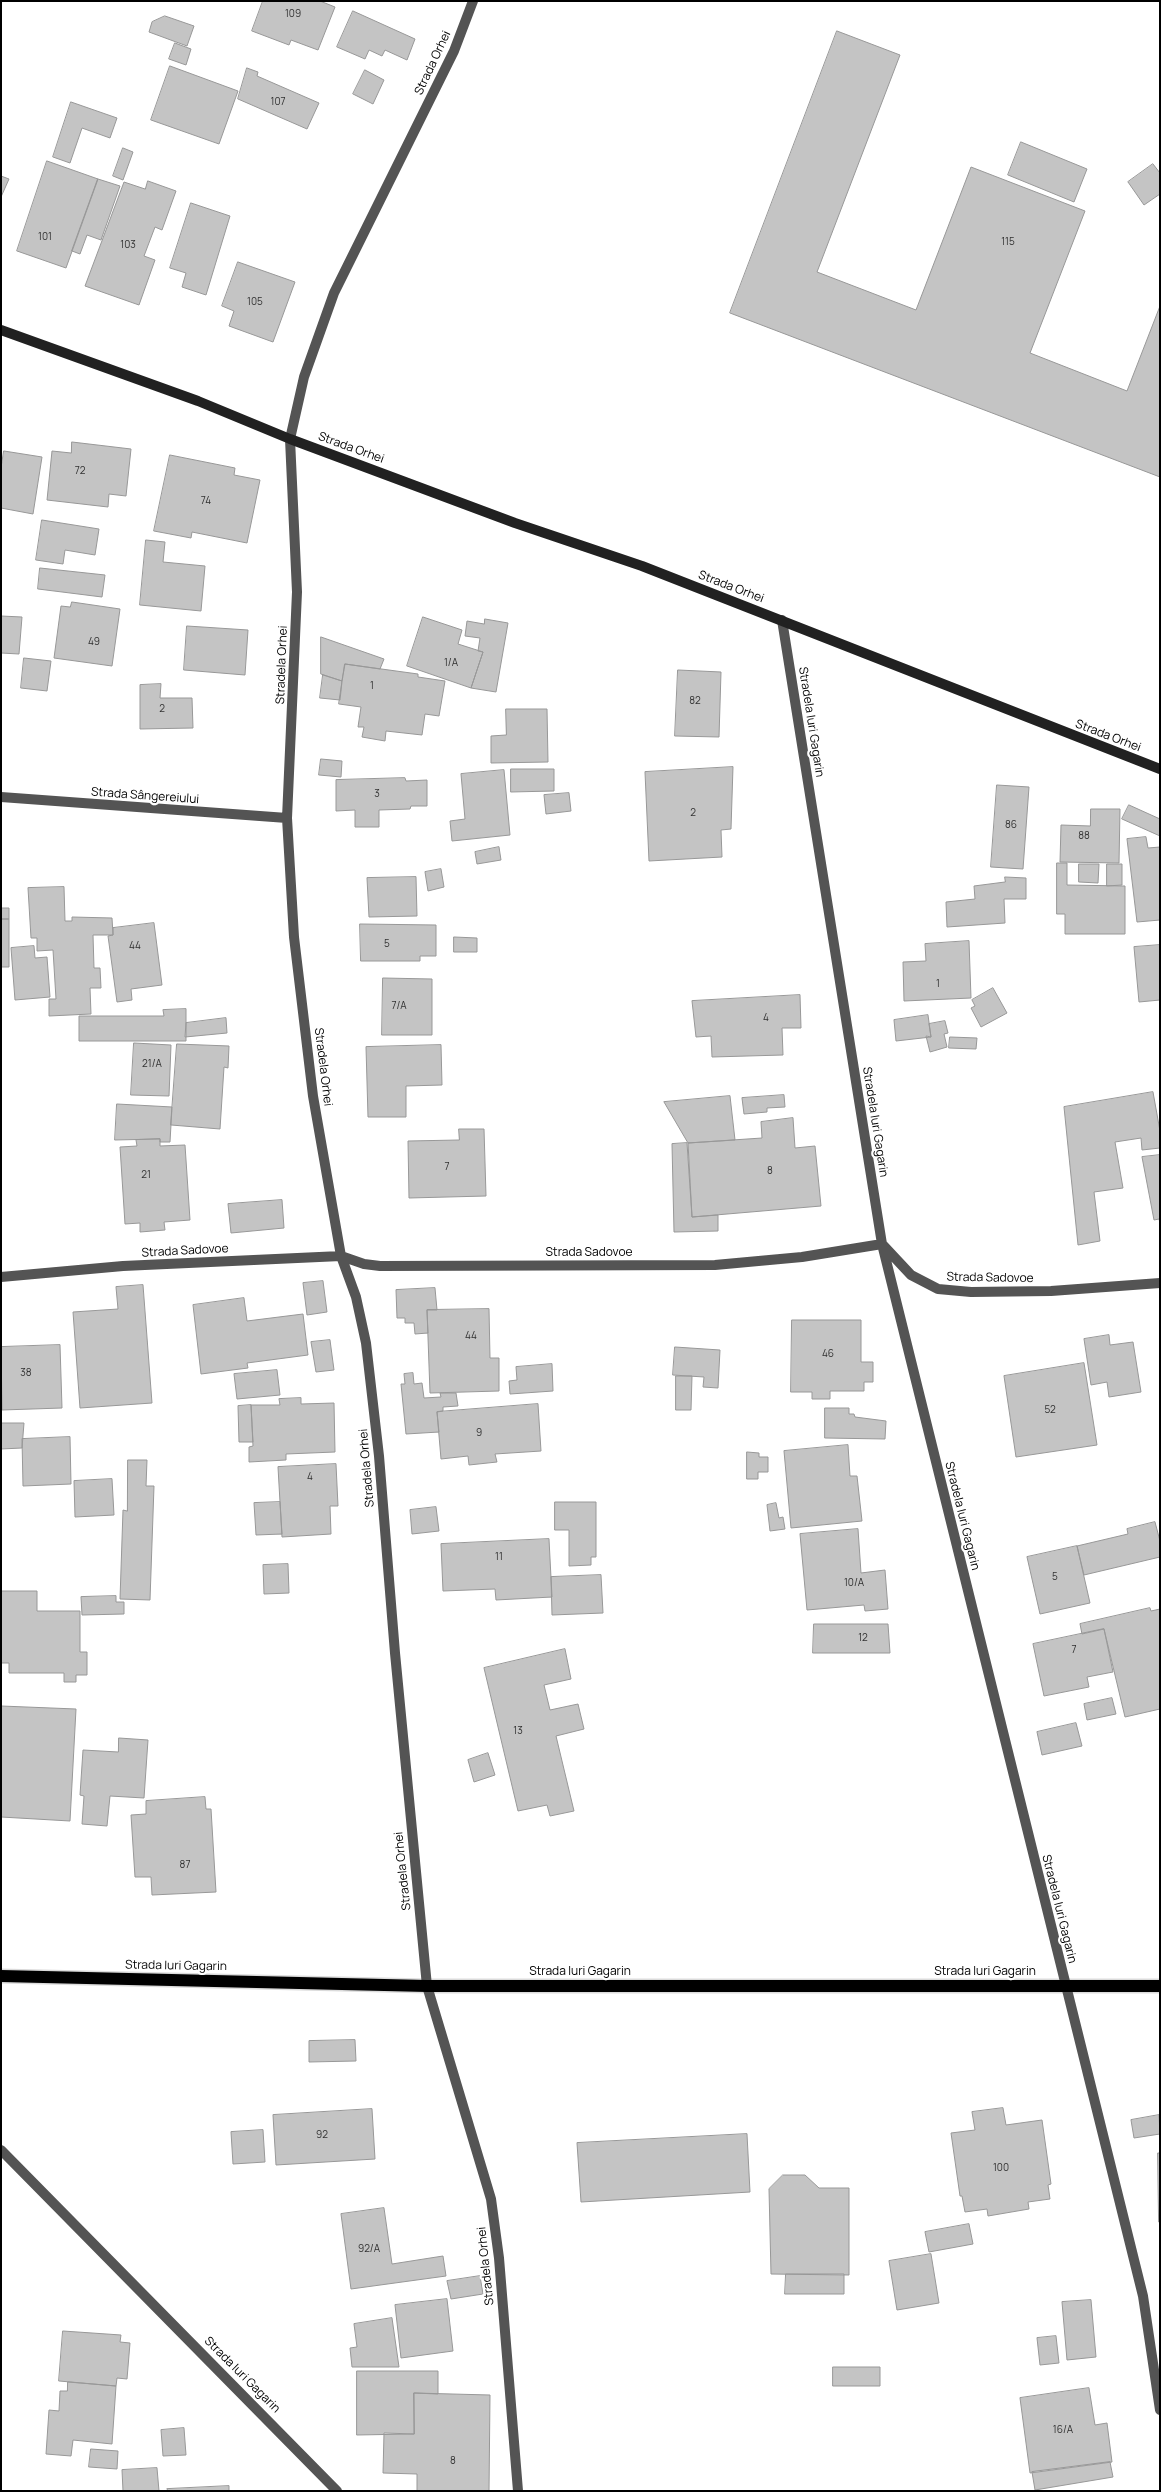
<!DOCTYPE html>
<meta charset="utf-8">
<style>
body{margin:0}
#map{position:relative;width:1161px;height:2492px;overflow:hidden;background:#fff;font-family:Manrope,sans-serif}
canvas{display:block}
.frame{position:absolute;inset:0;border:2px solid #000;pointer-events:none}
</style>
<div id="map">
<canvas width="1161" height="2492"></canvas>
<div class="frame"></div>
</div>
<script>
const ctx = document.querySelector('canvas').getContext('2d');
ctx.lineJoin = 'round';
function fillPath(path, color) { ctx.fillStyle = color; ctx.fill(path, 'evenodd'); }
function strokePath(path, color, width, dash) { ctx.strokeStyle = color; ctx.lineWidth = width; ctx.lineCap = dash ? 'butt' : 'round'; ctx.setLineDash(dash || []); ctx.stroke(path); }
function write(font, color, halo, rows, align = 'center') {
  ctx.font = font + ' Manrope,sans-serif'; ctx.lineWidth = 4.5; ctx.setLineDash([]); ctx.textBaseline = 'middle'; ctx.strokeStyle = halo; ctx.fillStyle = color; for (const [text, x, y, turn = 0] of rows) {
    ctx.save(); ctx.translate(x, y); ctx.rotate((+turn || 0) * Math.PI / 180); ctx.textAlign = isNaN(turn) ? turn : align; if (halo) ctx.strokeText(text, 0, 0); ctx.fillText(text, 0, 0); ctx.restore();
  }
}
const building = new Path2D(`
 M263,1H320L335,7L318,50L291,40L289,45L252,31Z
 M353,11L415,39L407,60L385,50L382,56L369,50L365,59L337,47Z
 M165,16L194,26L187,46L149,32L152,22Z
 M837,31L900,55L817,272L916,310L971,167L1085,211L1030,353L1127,391L1160,306V477L730,313Z
 M175,43L191,49L186,65L169,59Z
 M170,66L238,91L219,144L151,120Z
 M247,68L258,72L257,76L319,103L307,129L238,99Z
 M365,70L384,80L373,104L353,94Z
 M71,102L117,118L110,138L82,128L70,163L53,157Z
 M1021,142L1087,169L1074,202L1008,175Z
 M123,148L133,152L123,180L113,176Z
 M47,161L98,179L66,268L17,251Z
 M1153,164L1160,173V194L1144,205L1128,182Z
 M1,176L9,179L1,197Z
 M98,179L120,186L101,240L87,235L80,254L72,251Z
 M148,181L176,191L162,230L155,227L144,256L155,260L139,305L85,286L124,182L145,189Z
 M191,203L230,216L206,295L182,287L186,273L170,268Z
 M238,262L295,282L273,342L229,326L234,311L222,306Z
 M72,442L131,449L126,496L109,494L108,507L47,500L52,451L71,453Z
 M4,451L42,457L33,514L1,508V468Z
 M170,455L235,468L234,475L260,480L247,543L192,532L191,538L154,531Z
 M42,520L99,529L95,555L65,550L63,564L36,560Z
 M146,540L165,542L163,562L205,566L201,611L140,605Z
 M40,568L105,575L102,597L38,589Z
 M72,602L120,609L112,666L54,658L61,606L70,607Z
 M1,616L22,617L19,654L1,653Z
 M423,617L462,630L458,644L483,652L471,688L407,666Z
 M485,619L508,623L496,692L471,688L483,652L478,651L480,638L465,636L467,621L484,624Z
 M187,626L248,630L245,675L184,670Z
 M321,637L384,659L380,669L345,664L342,681L321,674Z
 M24,658L51,661L47,691L21,688Z
 M345,664L418,674V677L445,681L439,716L425,714L422,735L386,731L385,741L362,737L364,727H358L361,707L339,704Z
 M678,670L721,672L719,737L675,736Z
 M323,675L342,681L340,700L320,698Z
 M161,684L160,698H192L193,728L140,729V685Z
 M506,709H547L548,762L491,763V736L506,735Z
 M321,759L342,761L341,777L319,775Z
 M733,767L731,829L721,830L722,857L649,861L645,772Z
 M511,769H554V791L511,792Z
 M504,770L510,835L452,841L450,821L465,819L461,774Z
 M405,778L406,781L427,780V806H411L410,809L379,810V827H355V810L336,811V780Z
 M997,785L1029,787L1023,869L991,867Z
 M569,793L571,811L546,814L544,795Z
 M1129,805L1160,819V836L1122,819Z
 M1091,809H1120L1119,863L1060,862L1061,825L1090,826Z
 M1146,837L1148,848L1160,847V920L1137,922L1127,839Z
 M499,847L501,860L477,864L475,852Z
 M1057,863H1067V885L1125,886V934H1065V914H1057Z
 M1079,864H1099L1098,883L1079,882Z
 M1107,864H1122V885L1107,886Z
 M441,869L444,887L428,891L425,872Z
 M416,877L417,916L369,917L367,878Z
 M1005,877L1026,878V899H1004L1005,923L947,927L946,902L975,899L974,886L1005,882Z
 M64,887L65,921H72V917L112,918L113,935H93L94,968H100L101,988H90L91,1014L49,1016V999H56L53,950L37,951V938H31L28,888Z
 M1,908H9V919H1Z
 M1,919H9V967H1Z
 M154,923L162,985L131,989L132,1000L117,1002L108,936L113,935V928Z
 M360,924L436,925V956H420V961H361Z
 M454,937L477,938V952H454Z
 M969,941L971,998L904,1001L903,962L926,961L925,944Z
 M1160,945V1000L1139,1002L1134,947Z
 M34,946L35,958L47,957L50,997L15,1000L11,948Z
 M383,978L432,979V1035H382Z
 M993,988L1007,1013L981,1027L971,1008L975,1006L972,1000Z
 M800,995L801,1028H782L783,1055L712,1057L711,1036L696,1037L692,1001Z
 M186,1009V1041H79V1016H164L163,1010Z
 M928,1015L931,1037L896,1041L894,1020Z
 M226,1018L227,1033L185,1037L186,1023Z
 M945,1021L948,1033L944,1034L947,1047L930,1052L926,1036L931,1037L929,1024Z
 M950,1037L977,1038L976,1049L949,1048Z
 M134,1043L171,1045L169,1096L131,1095Z
 M177,1044L229,1046L228,1068L224,1067L220,1129L171,1125Z
 M441,1045L442,1085L406,1086V1117H368L366,1047Z
 M1153,1092L1160,1131V1148L1142,1150L1141,1138L1115,1142L1123,1188L1094,1192L1100,1241L1078,1245L1064,1107Z
 M784,1095L785,1107L767,1108V1112L744,1114L742,1098Z
 M730,1096L735,1140L688,1143L664,1102Z
 M117,1104L172,1107L170,1142H160V1139L115,1140Z
 M793,1118L795,1148L815,1146L821,1206L692,1217L688,1143L762,1138L761,1122Z
 M459,1129H484L486,1196L409,1198L408,1141L459,1140Z
 M160,1139V1146L185,1145L190,1220L164,1222L165,1230L140,1232V1223L125,1224L120,1147L137,1146L136,1140Z
 M687,1143L692,1217L718,1215V1231L674,1232L672,1144Z
 M1160,1155V1223L1159,1219L1154,1220L1142,1157Z
 M282,1200L284,1228L231,1233L228,1204Z
 M323,1281L327,1312L307,1315L303,1283Z
 M143,1285L152,1403L80,1408L73,1312L118,1309L116,1287Z
 M435,1288L437,1310H427L428,1333L415,1334L414,1323H405V1318H397L396,1290Z
 M244,1298L247,1321L303,1314L308,1355L247,1363L248,1368L201,1374L193,1305Z
 M489,1309L490,1358H499V1391L430,1393L427,1310Z
 M792,1320H861V1362H873V1382H864V1391H830V1399H812V1392H791Z
 M1109,1335L1110,1345L1133,1342L1141,1392L1109,1397L1107,1382L1091,1385L1084,1339Z
 M330,1340L334,1370L316,1372L311,1342Z
 M60,1345L62,1408L2,1410L1,1347Z
 M675,1347L720,1350L718,1388L703,1387L704,1377L673,1375Z
 M1084,1363L1097,1445L1016,1457L1004,1376Z
 M552,1364L553,1391L510,1394L509,1381L517,1380L516,1367Z
 M277,1370L280,1395L237,1399L234,1374Z
 M413,1373L414,1384L422,1383L424,1398L441,1397L440,1393H456L458,1406L443,1407V1411L437,1412L439,1432L406,1434L401,1384H405L404,1374Z
 M676,1376H692L691,1410H676Z
 M301,1398V1404L334,1403L335,1452L286,1454V1460L249,1462V1447L253,1446L251,1405H280L279,1399Z
 M538,1404L541,1451L495,1454L497,1462L469,1465L468,1456L441,1459L437,1412Z
 M251,1405L253,1442H239L238,1406Z
 M825,1408H849V1414H854L855,1417L886,1421L885,1439L825,1438Z
 M1,1423H24L22,1448L1,1449Z
 M70,1437L71,1484L23,1486L22,1439Z
 M848,1445L850,1476H857L862,1521L791,1528L784,1451Z
 M747,1452L759,1453V1457H768V1472H758V1479H747Z
 M128,1460H147L146,1486H154L150,1600L120,1599L123,1510L127,1511Z
 M336,1464L338,1506H330L331,1534L282,1537L278,1467Z
 M112,1479L114,1515L75,1517L74,1481Z
 M280,1502L282,1534L256,1535L254,1503Z
 M555,1502H596V1557H591V1565L569,1566V1530H555Z
 M776,1503L779,1518L783,1517L785,1529L770,1531L767,1505Z
 M436,1507L439,1531L412,1534L410,1510Z
 M1155,1522L1160,1541V1557L1084,1575L1077,1546L1128,1534L1127,1529Z
 M858,1529L861,1573L885,1570L888,1609L865,1611L864,1605L807,1610L800,1534Z
 M549,1539L552,1597L496,1600L495,1589L443,1591L441,1544Z
 M1077,1546L1090,1603L1040,1614L1027,1557Z
 M288,1564L289,1593L264,1594L263,1565Z
 M601,1575L603,1613L552,1615L551,1577Z
 M1,1591H37V1611H80V1652H87V1675H76V1682H64V1673H9V1663H1Z
 M116,1596V1602H124V1614L82,1615L81,1597Z
 M1150,1608L1151,1611L1160,1609V1709L1125,1717L1104,1629L1082,1634L1080,1624Z
 M814,1624H888L890,1653H813Z
 M1104,1629L1113,1672L1087,1677L1089,1687L1044,1696L1033,1644Z
 M565,1649L571,1679L544,1685L550,1710L578,1704L584,1729L556,1736L574,1811L550,1816L547,1805L518,1811L484,1668Z
 M1112,1698L1116,1714L1087,1720L1084,1704Z
 M1,1706L76,1709L70,1821L1,1817Z
 M1076,1723L1082,1746L1042,1755L1037,1732Z
 M119,1738L148,1740L144,1798L110,1796L107,1826L82,1824L84,1796L80,1795L83,1750L118,1752Z
 M488,1753L495,1775L474,1782L468,1760Z
 M205,1797L206,1809H211L216,1892L152,1895L151,1877H135L131,1815L146,1814V1801Z
 M355,2040L356,2061L309,2062V2041Z
 M1003,2108L1006,2125L1042,2120L1051,2184L1048,2185L1050,2199L1028,2202L1029,2209L988,2216L987,2209L965,2212L962,2196H960L951,2133L975,2130L972,2112Z
 M372,2109L375,2159L276,2165L273,2115Z
 M1159,2115L1160,2134L1134,2138L1131,2120Z
 M263,2130L265,2162L233,2164L231,2132Z
 M747,2134L750,2192L581,2202L577,2143Z
 M1158,2153H1160V2222H1159Z
 M783,2175H805L819,2188H849V2275L771,2274L769,2189Z
 M384,2208L392,2264L443,2256L446,2276L351,2289L341,2214Z
 M969,2224L973,2244L929,2252L925,2232Z
 M931,2254L939,2303L897,2310L889,2261Z
 M786,2274H844V2294H785Z
 M480,2276L483,2294L451,2299L447,2281Z
 M447,2299L453,2351L401,2358L395,2305Z
 M1091,2300L1096,2357L1067,2360L1062,2302Z
 M392,2318L399,2367H352L350,2348L357,2347L354,2324Z
 M63,2331L121,2335L120,2342L130,2343L127,2379L117,2378L116,2386L59,2381Z
 M1056,2336L1059,2363L1040,2365L1037,2338Z
 M833,2367H880V2386H833Z
 M357,2371H438V2394L414,2393V2434L357,2435Z
 M68,2382L116,2386L112,2444L73,2440L71,2456L46,2454L49,2410L59,2411L60,2391H67Z
 M1089,2388L1095,2425L1107,2423L1112,2462L1030,2473L1020,2398Z
 M414,2393L490,2395L489,2491H417V2474L383,2473L384,2433L414,2434Z
 M184,2428L186,2455L163,2456L161,2430Z
 M91,2449L118,2451L117,2469L89,2467Z
 M1110,2462L1113,2477L1035,2490L1032,2472Z
 M157,2468L159,2491H123L122,2470Z
 M229,2486V2491H168L167,2489Z`);
fillPath(building, '#c4c4c4');
strokePath(building, '#989898', 1);
const primary = new Path2D(`
 M1,1976L427,1986H1160`);
strokePath(primary, '#dbdbdb', 15);
strokePath(new Path2D(`
 M473,1L454,51L334,293L304,377L290,439L297,592L287,818L294,937L313,1096L341,1256L356,1297L366,1343L379,1456L395,1653L427,1986L491,2199L499,2258L518,2491
 M782,620L882,1244L1143,2296L1160,2410
 M1,797L287,818
 M1,1277L123,1266L341,1256L364,1264L380,1266L715,1265L802,1257L882,1244L911,1275L938,1289L971,1292L1051,1291L1160,1283
 M1,2150L337,2491`), '#545454', 10);
strokePath(new Path2D(`
 M1,330L198,401L290,439L515,523L642,566L1160,769`), '#212121', 10);
strokePath(primary, '#000', 12);
write('10px', '#313131', null, [
 ["109",293,14],
 ["107",278,102],
 ["101",45,237],
 ["115",1008,242],
 ["103",128,245],
 ["105",255,302],
 ["72",80,471],
 ["74",206,501],
 ["49",94,642],
 ["1/A",451,663],
 ["1",372,686],
 ["82",695,701],
 ["2",162,709],
 ["3",377,794],
 ["2",693,813],
 ["86",1011,825],
 ["88",1084,836],
 ["5",387,944],
 ["44",135,946],
 ["1",938,984],
 ["7/A",399,1006],
 ["4",766,1018],
 ["21/A",152,1064],
 ["7",447,1167],
 ["8",770,1171],
 ["21",146,1175],
 ["44",471,1336],
 ["46",828,1354],
 ["38",26,1373],
 ["52",1050,1410],
 ["9",479,1433],
 ["4",310,1477],
 ["11",499,1557],
 ["5",1055,1577],
 ["10/A",854,1583],
 ["12",863,1638],
 ["7",1074,1650],
 ["13",518,1731],
 ["87",185,1865],
 ["92",322,2135],
 ["100",1001,2168],
 ["92/A",369,2249],
 ["16/A",1063,2430],
 ["8",453,2461]
]);
write('12px', '#000', '#fff', [
 ["Strada Orhei",433,63,-65],
 ["Strada Orhei",351,448,20],
 ["Strada Orhei",731,587,21],
 ["Stradela Orhei",282,665,-88],
 ["Stradela Iuri Gagarin",811,722,81],
 ["Strada Orhei",1108,736,21],
 ["Strada Sângereiului",145,796,4],
 ["Stradela Orhei",323,1067,83],
 ["Stradela Iuri Gagarin",875,1122,81],
 ["Strada Sadovoe",185,1251,-3],
 ["Strada Sadovoe",589,1253],
 ["Strada Sadovoe",990,1278,1],
 ["Stradela Orhei",367,1468,-95],
 ["Stradela Iuri Gagarin",962,1516,76],
 ["Stradela Orhei",403,1871,-96],
 ["Stradela Iuri Gagarin",1059,1909,76],
 ["Strada Iuri Gagarin",176,1966,1],
 ["Strada Iuri Gagarin",580,1972],
 ["Strada Iuri Gagarin",985,1972],
 ["Stradela Orhei",486,2266,-96],
 ["Strada Iuri Gagarin",242,2375,45]
]);
</script>
